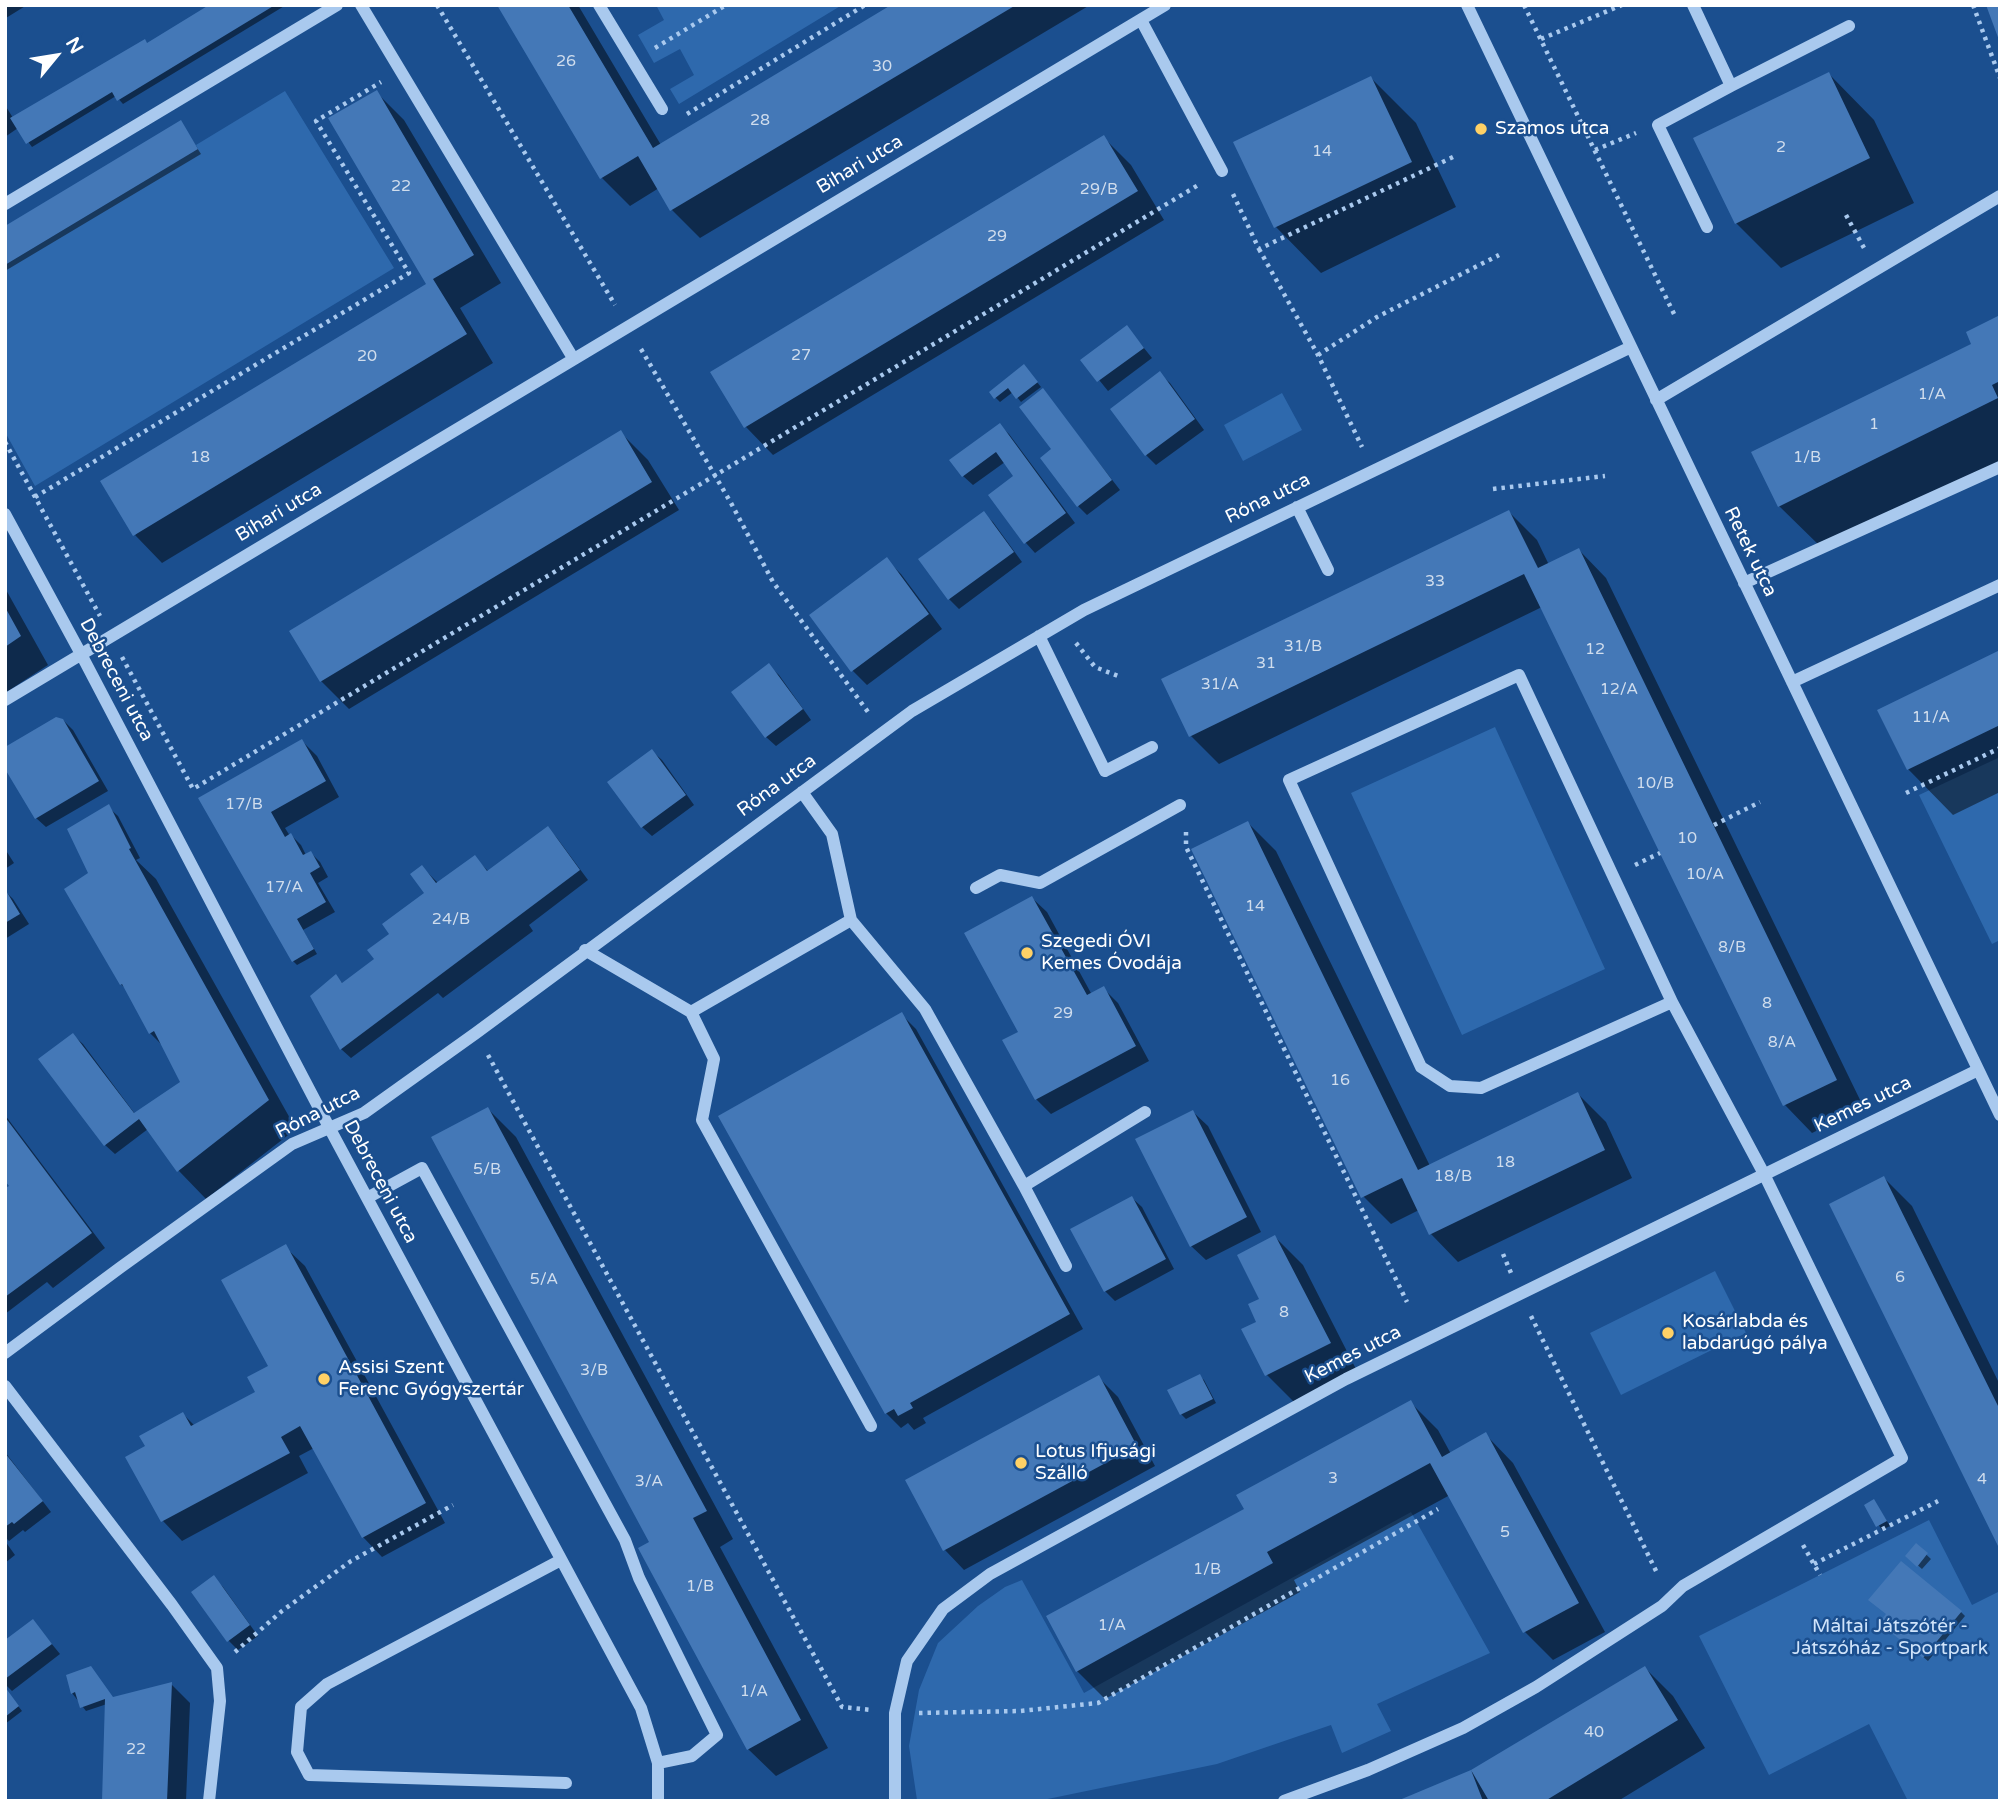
<!DOCTYPE html>
<meta charset="utf-8">
<style>
body{margin:0}
#map{position:relative;width:2005px;height:1806px;overflow:hidden;background:#1b4f8f;font-family:"Varela Round",sans-serif}
canvas{display:block}
.frame{position:absolute;inset:0;border:7px solid #fff;pointer-events:none}
.north{position:absolute;left:21px;top:21px;width:70px;height:70px;-webkit-text-stroke:5px #1b4f8f;paint-order:stroke;rotate:60deg;font-size:19px;font-weight:700;line-height:28px;text-align:center;color:#fff}
.north::after{content:'';display:block;margin:auto;width:24px;height:32px;background:#fff;clip-path:polygon(50% 0,100% 100%,50% 72%,0 100%)}
</style>
<div id="map">
<canvas width="2005" height="1806"></canvas>
<div class="frame"></div>
<div class="north">N</div>
</div>
<script>
const ctx = document.querySelector('canvas').getContext('2d');
ctx.lineJoin = 'round';
function fillPath(path, color) { ctx.fillStyle = color; ctx.fill(path, 'evenodd'); }
function strokePath(path, color, width, dash) { ctx.strokeStyle = color; ctx.lineWidth = width; ctx.lineCap = dash ? 'butt' : 'round'; ctx.setLineDash(dash || []); ctx.stroke(path); }
function write(font, color, halo, rows, align = 'center') {
  ctx.font = font + ' "Varela Round",sans-serif'; ctx.lineWidth = 5; ctx.setLineDash([]); ctx.textBaseline = 'middle'; ctx.strokeStyle = halo; ctx.fillStyle = color; for (const [text, x, y, turn = 0] of rows) {
    ctx.save(); ctx.translate(x, y); ctx.rotate((+turn || 0) * Math.PI / 180); ctx.textAlign = isNaN(turn) ? turn : align; if (halo) ctx.strokeText(text, 0, 0); ctx.fillText(text, 0, 0); ctx.restore();
  }
}
fillPath(new Path2D(`
 M656,5H842L679,104L670,89L694,75L680,49L654,63L638,35L664,20Z
 M285,91L394,268L35,486L5,432V265L198,149L196,145Z
 M1282,393L1302,430L1243,461L1224,425Z
 M1495,727L1605,969L1462,1035L1351,793Z
 M2000,757V940L1992,944L1919,795Z
 M1715,1271L1746,1333L1621,1395L1590,1333Z
 M1411,1512L1490,1653L1377,1704L1391,1731L1342,1753L1331,1725L1217,1764L1038,1801L917,1800L909,1746L919,1690L938,1643L978,1606L1005,1587L1022,1580L1084,1693Z
 M1929,1520L1972,1605L2000,1591V1801H1908L1869,1724L1769,1775L1699,1636Z`), '#2e69ad');
fillPath(new Path2D(`
 M5,5H27L6,18Z
 M212,5H286L123,104L116,96L32,147L18,128L5,137V105L13,118L148,44Z
 M499,5H578L661,145L895,5H1090L700,238L672,210L659,188L630,206L602,178Z
 M1829,74L1874,120L1914,203L1781,268L1736,223Z
 M1371,78L1416,123L1456,207L1321,273L1276,227L1235,143Z
 M376,92L404,120L501,283L460,308L493,363L162,563L135,535L428,285Z
 M181,123L201,154L5,271V228Z
 M1103,137L1131,165L1164,220L773,455L746,427L712,372Z
 M2000,317V464L1825,551L1779,506L1973,344Z
 M1127,327L1152,358L1108,391L1083,360Z
 M1028,371L1041,387L1021,402L1013,392L1000,402L991,393Z
 M1160,374L1170,383L1204,430L1156,465L1146,455L1112,409Z
 M999,425L1009,434L1075,523L1035,553L1026,543L990,495L1016,476L1005,462L973,485L963,476Z
 M621,433L648,460L679,510L349,709L321,681L291,631Z
 M1079,437L1120,490L1087,515L1078,506Z
 M1509,512L1537,540L1549,565L1579,550L1606,578L1864,1108L1812,1133L1785,1105L1542,607L1219,764L1191,736L1163,680Z
 M983,513L993,522L1022,562L959,609L949,599L920,560Z
 M887,560L901,574L942,629L867,685L852,670Z
 M5,588L48,665L5,693Z
 M2000,652V792L1953,815L1908,769Z
 M769,666L779,675L811,720L776,746L766,737Z
 M63,720L73,730L108,791L46,827L36,818Z
 M302,741L317,756L339,797L285,828L290,836L291,835L301,845L306,855L311,853L320,862L328,877L318,883L335,912L303,930L317,954L297,965L293,961L201,798Z
 M652,751L662,760L694,805L652,836L642,827Z
 M108,807L118,816L140,858L136,860L156,879L296,1129L206,1199L179,1171L148,1129L115,1154L105,1145L73,1035L83,1044L135,1114L182,1082L164,1047L150,1033L127,990L121,984L92,874Z
 M1248,823L1276,851L1430,1166L1578,1094L1606,1122L1632,1178L1458,1262L1431,1234L1419,1210L1391,1224L1363,1196Z
 M548,828L557,838L588,880L529,925L533,931L443,998L438,993L351,1058L341,1049L336,976L343,984L376,959L389,936L427,893L422,867L439,884L474,857L489,872Z
 M5,849L14,863L5,869Z
 M5,891L13,899L29,924L5,939Z
 M1032,898L1047,912L1092,995L1103,988L1118,1003L1149,1061L1051,1114L1036,1099L1005,1041L1020,1033Z
 M902,1015L916,1029L1083,1329L923,1418L926,1423L914,1430L908,1423L901,1428L886,1413Z
 M488,1109L516,1137L733,1539L720,1547L828,1748L776,1776L748,1749L652,1542Z
 M1193,1112L1208,1126L1261,1232L1206,1260L1191,1246Z
 M5,1115L105,1248L53,1288L47,1282L5,1314V1191L11,1186L5,1179Z
 M1884,1178L1912,1206L2000,1385V1546Z
 M1132,1198L1142,1207L1174,1269L1115,1301L1105,1291Z
 M1275,1237L1303,1265L1357,1371L1295,1403L1267,1375L1243,1330L1259,1322L1261,1299Z
 M285,1247L305,1266L445,1523L382,1557L363,1537L314,1448L299,1456L308,1473L182,1541L163,1521L128,1457L148,1447L183,1414L195,1426L257,1392L270,1367Z
 M1199,1376L1204,1380L1216,1403L1186,1419L1181,1414L1169,1391Z
 M1099,1378L1118,1397L1155,1466L964,1570L945,1550L908,1481Z
 M1410,1402L1438,1430L1451,1454L1486,1435L1513,1463L1605,1632L1553,1660L1525,1632L1450,1495L1294,1580L1300,1592L1105,1699L1077,1671L1246,1509Z
 M5,1452L51,1512L25,1532L23,1530L9,1541L5,1537Z
 M1874,1501L1890,1526L1882,1530L1866,1506Z
 M5,1541L15,1555L5,1563Z
 M1916,1545L1931,1559L1922,1569L1907,1556Z
 M214,1578L223,1587L258,1636L238,1650L229,1641Z
 M1961,1612L1965,1616L1928,1661L1886,1627Z
 M33,1621L60,1654L12,1691L5,1684V1642Z
 M1645,1668L1673,1696L1705,1748L1618,1801H1401L1471,1772Z
 M68,1676L113,1699L171,1684L190,1703L186,1801H104L107,1704L86,1711L72,1693Z
 M5,1689L22,1711L5,1724Z`), '#0007');
fillPath(new Path2D(`
 M209,5H275L117,101L112,92L26,144L10,118L145,39L147,43Z
 M497,5H568L653,148L891,5H1016L670,211L638,156L600,179Z
 M1986,5H2000V40H1999Z
 M1829,72L1870,158L1735,224L1693,138Z
 M1371,76L1412,162L1274,228L1233,142Z
 M377,90L474,255L433,279L467,334L133,536L100,481L426,284L328,118Z
 M181,120L198,149L5,265V226Z
 M1104,135L1138,191L744,428L710,372Z
 M2000,315V381L1992,385L1998,398L1778,507L1751,452L1971,344L1966,332Z
 M1127,325L1144,348L1097,382L1080,360Z
 M1024,364L1038,382L1016,399L1008,388L994,399L989,392Z
 M1160,371L1195,419L1145,456L1110,409Z
 M1043,388L1112,480L1077,507L1040,458L1051,449L1019,407Z
 M1000,423L1066,513L1024,544L988,495L1013,476L996,452L962,477L949,460Z
 M621,430L652,482L320,682L289,631Z
 M1509,510L1538,568L1579,548L1837,1080L1783,1106L1524,574L1189,737L1161,679Z
 M984,511L1014,552L948,600L918,559Z
 M887,557L929,614L851,672L809,615Z
 M5,607L21,636L5,647Z
 M2000,650V725L1907,770L1877,710Z
 M769,663L803,709L765,738L731,692Z
 M56,717L63,719L99,781L35,819L5,769V747Z
 M302,739L326,781L271,812L285,837L291,833L303,855L311,851L320,867L310,873L326,902L297,919L314,949L292,962L198,798Z
 M652,749L686,795L641,828L607,782Z
 M109,804L131,848L129,849L269,1100L177,1172L139,1119L104,1146L38,1059L73,1033L134,1113L180,1082L154,1031L149,1034L122,984L120,985L64,889L88,873L67,829Z
 M1248,821L1418,1170L1578,1092L1605,1150L1429,1235L1402,1178L1361,1198L1191,849Z
 M548,826L580,870L340,1050L310,996L336,974L342,983L374,959L367,950L389,934L382,924L424,893L410,874L422,865L436,883L475,855L487,871Z
 M5,889L20,914L5,923Z
 M1032,896L1087,995L1104,986L1136,1046L1035,1100L1002,1040L1018,1032L964,933Z
 M902,1012L1070,1314L910,1403L913,1408L898,1416L894,1409L885,1414L718,1116Z
 M488,1107L707,1511L693,1518L801,1720L747,1750L638,1548L649,1542L431,1137Z
 M1193,1110L1247,1217L1190,1247L1135,1139Z
 M5,1117L92,1233L5,1297V1188L9,1186L5,1181Z
 M1884,1176L2000,1410V1550L1829,1204Z
 M1132,1196L1166,1259L1104,1292L1070,1229Z
 M1275,1235L1331,1343L1265,1376L1241,1329L1256,1322L1248,1304L1259,1299L1237,1255Z
 M286,1244L426,1503L362,1538L300,1426L281,1437L290,1453L161,1522L125,1457L145,1446L139,1436L183,1412L191,1426L255,1392L247,1377L268,1366L221,1280Z
 M1200,1374L1213,1399L1180,1415L1167,1390Z
 M1099,1375L1137,1446L943,1551L905,1480Z
 M1411,1400L1442,1457L1486,1432L1579,1603L1523,1633L1430,1463L1267,1552L1273,1563L1076,1672L1046,1616L1244,1509L1236,1495Z
 M5,1453L43,1501L14,1524L12,1522L5,1527Z
 M1874,1499L1887,1521L1876,1527L1864,1505Z
 M1916,1543L1928,1553L1917,1567L1905,1556Z
 M1901,1561L1962,1611L1923,1658L1879,1623L1886,1614L1868,1600Z
 M214,1575L250,1625L227,1642L191,1592Z
 M33,1619L52,1644L5,1679V1640Z
 M91,1666L113,1697L172,1682L167,1801H102L105,1699L80,1708L75,1692L71,1694L66,1675Z
 M1645,1666L1678,1720L1545,1801H1489L1471,1770Z
 M5,1687L19,1706L5,1717Z
 M1471,1770L1483,1801H1397Z`), '#4478b7');
strokePath(new Path2D(`
 M437,5L615,305
 M1524,5L1675,316
 M1973,5L2000,78
 M1541,39L1622,5
 M655,48L726,5
 M687,114L865,5
 M1595,150L1636,133
 M1233,194L1259,249L1453,157
 M1846,215L1864,248
 M1259,249L1318,355L1362,447
 M641,349L731,503L773,582L868,712
 M1318,355L1377,317L1499,255
 M5,442L100,616
 M1493,489L1605,476
 M35,497L409,273L316,121L381,82
 M1076,643L1095,667L1118,676
 M122,657L193,789L1200,184
 M1906,793L2000,748
 M1714,825L1760,802
 M1186,832V847L1407,1302
 M1635,865L1660,853
 M488,1055L842,1707L872,1710
 M1503,1254L1511,1273
 M1531,1316L1658,1575
 M1803,1545L1820,1575
 M1814,1564L1938,1501
 M235,1652L282,1611L351,1561L453,1505
 M919,1713L1020,1711L1098,1703L1438,1509`), '#a9c9ee', 4.5, [3.5, 5]);
strokePath(new Path2D(`
 M361,5L573,358
 M599,5L662,109
 M1467,5L2000,1115
 M1693,5L1731,86L1658,125L1707,227
 M1141,20L1222,171
 M1731,86L1849,26
 M5,204L337,5
 M1656,400L2000,196
 M1297,507L1328,570
 M5,514L81,654L330,1129L641,1708L658,1763V1801
 M1744,583L2000,467
 M1039,636L1105,771L1152,747
 M1792,682L2000,585
 M5,700L1165,5
 M976,888L1000,875L1040,883L1180,805
 M851,920L925,1009L1024,1186L1145,1112
 M585,950L691,1012L851,920L832,834L802,792
 M691,1012L714,1059L702,1120L871,1426
 M1024,1186L1066,1266
 M367,1198L422,1168L625,1540L639,1578L717,1735L692,1756L658,1763
 M5,1353L121,1267L292,1144L364,1113L476,1033L912,711L1084,610L1631,347
 M5,1386L172,1605L217,1668L220,1701L209,1801
 M561,1560L327,1684L301,1707L297,1752L309,1775L566,1783
 M895,1801V1713L907,1661L943,1609L990,1574L1346,1379L1978,1070
 M1284,1801L1368,1770L1463,1728L1536,1687L1662,1606L1683,1586L1902,1458L1764,1174L1672,1002L1519,675L1289,780L1421,1067L1450,1086L1481,1088L1672,1002`), '#a9c9ee', 12);
for (const [x, y, r, color] of [
 [1481,129,7,"#ffd166"],
 [1027,953,7,"#ffd166"],
 [1668,1333,7,"#ffd166"],
 [324,1379,7,"#ffd166"],
 [1021,1463,7,"#ffd166"]
]) { const dot = new Path2D(); dot.arc(x, y, r, 0, 2 * Math.PI); ctx.fillStyle = color; ctx.fill(dot); strokePath(dot, '#1b4f8f', 2.5); }
write('16px', '#d0dded', null, [
 ["26",566,62],
 ["30",882,67],
 ["28",760,121],
 ["2",1781,148],
 ["14",1322,152],
 ["22",401,187],
 ["29/B",1099,190],
 ["29",997,237],
 ["27",801,356],
 ["20",367,357],
 ["1/A",1932,395],
 ["1",1874,425],
 ["18",200,458],
 ["1/B",1807,458],
 ["33",1435,582],
 ["31/B",1303,647],
 ["12",1595,650],
 ["31",1266,664],
 ["31/A",1220,685],
 ["12/A",1619,690],
 ["11/A",1931,718],
 ["10/B",1655,784],
 ["17/B",244,805],
 ["10",1687,839],
 ["10/A",1705,875],
 ["17/A",284,888],
 ["14",1255,907],
 ["24/B",451,920],
 ["8/B",1732,948],
 ["8",1767,1004],
 ["29",1063,1014],
 ["8/A",1782,1043],
 ["16",1340,1081],
 ["18",1505,1163],
 ["5/B",487,1170],
 ["18/B",1453,1177],
 ["6",1900,1278],
 ["5/A",544,1280],
 ["8",1284,1313],
 ["3/B",594,1371],
 ["3",1333,1479],
 ["4",1982,1480],
 ["3/A",649,1482],
 ["5",1505,1533],
 ["1/B",1207,1570],
 ["1/B",700,1587],
 ["1/A",1112,1626],
 ["1/A",754,1692],
 ["40",1594,1733],
 ["22",136,1750]
]);
write('19px', '#fff', '#1b4f8f', [
 ["Szamos utca",1495,129],
 ["Szegedi ÓVI",1041,942],
 ["Kemes Óvodája",1041,964],
 ["Kosárlabda és",1682,1322],
 ["labdarúgó pálya",1682,1344],
 ["Assisi Szent",338,1368],
 ["Ferenc Gyógyszertár",338,1390],
 ["Lotus Ifjusági",1035,1452],
 ["Szálló",1035,1474]
], 'left');
write('19px', '#fff', '#1b4f8f', [
 ["Bihari utca",860,165,-31],
 ["Róna utca",1268,499,-26],
 ["Bihari utca",279,513,-31],
 ["Retek utca",1750,552,64],
 ["Debreceni utca",116,680,62],
 ["Róna utca",777,786,-36],
 ["Kemes utca",1863,1105,-26],
 ["Róna utca",318,1113,-27],
 ["Debreceni utca",380,1182,62],
 ["Kemes utca",1353,1355,-27]
]);
write('19px', '#cfe3fa', '#1b4f8f', [
 ["Máltai Játszótér -",1890,1627],
 ["Játszóház - Sportpark",1890,1649]
]);
</script>
